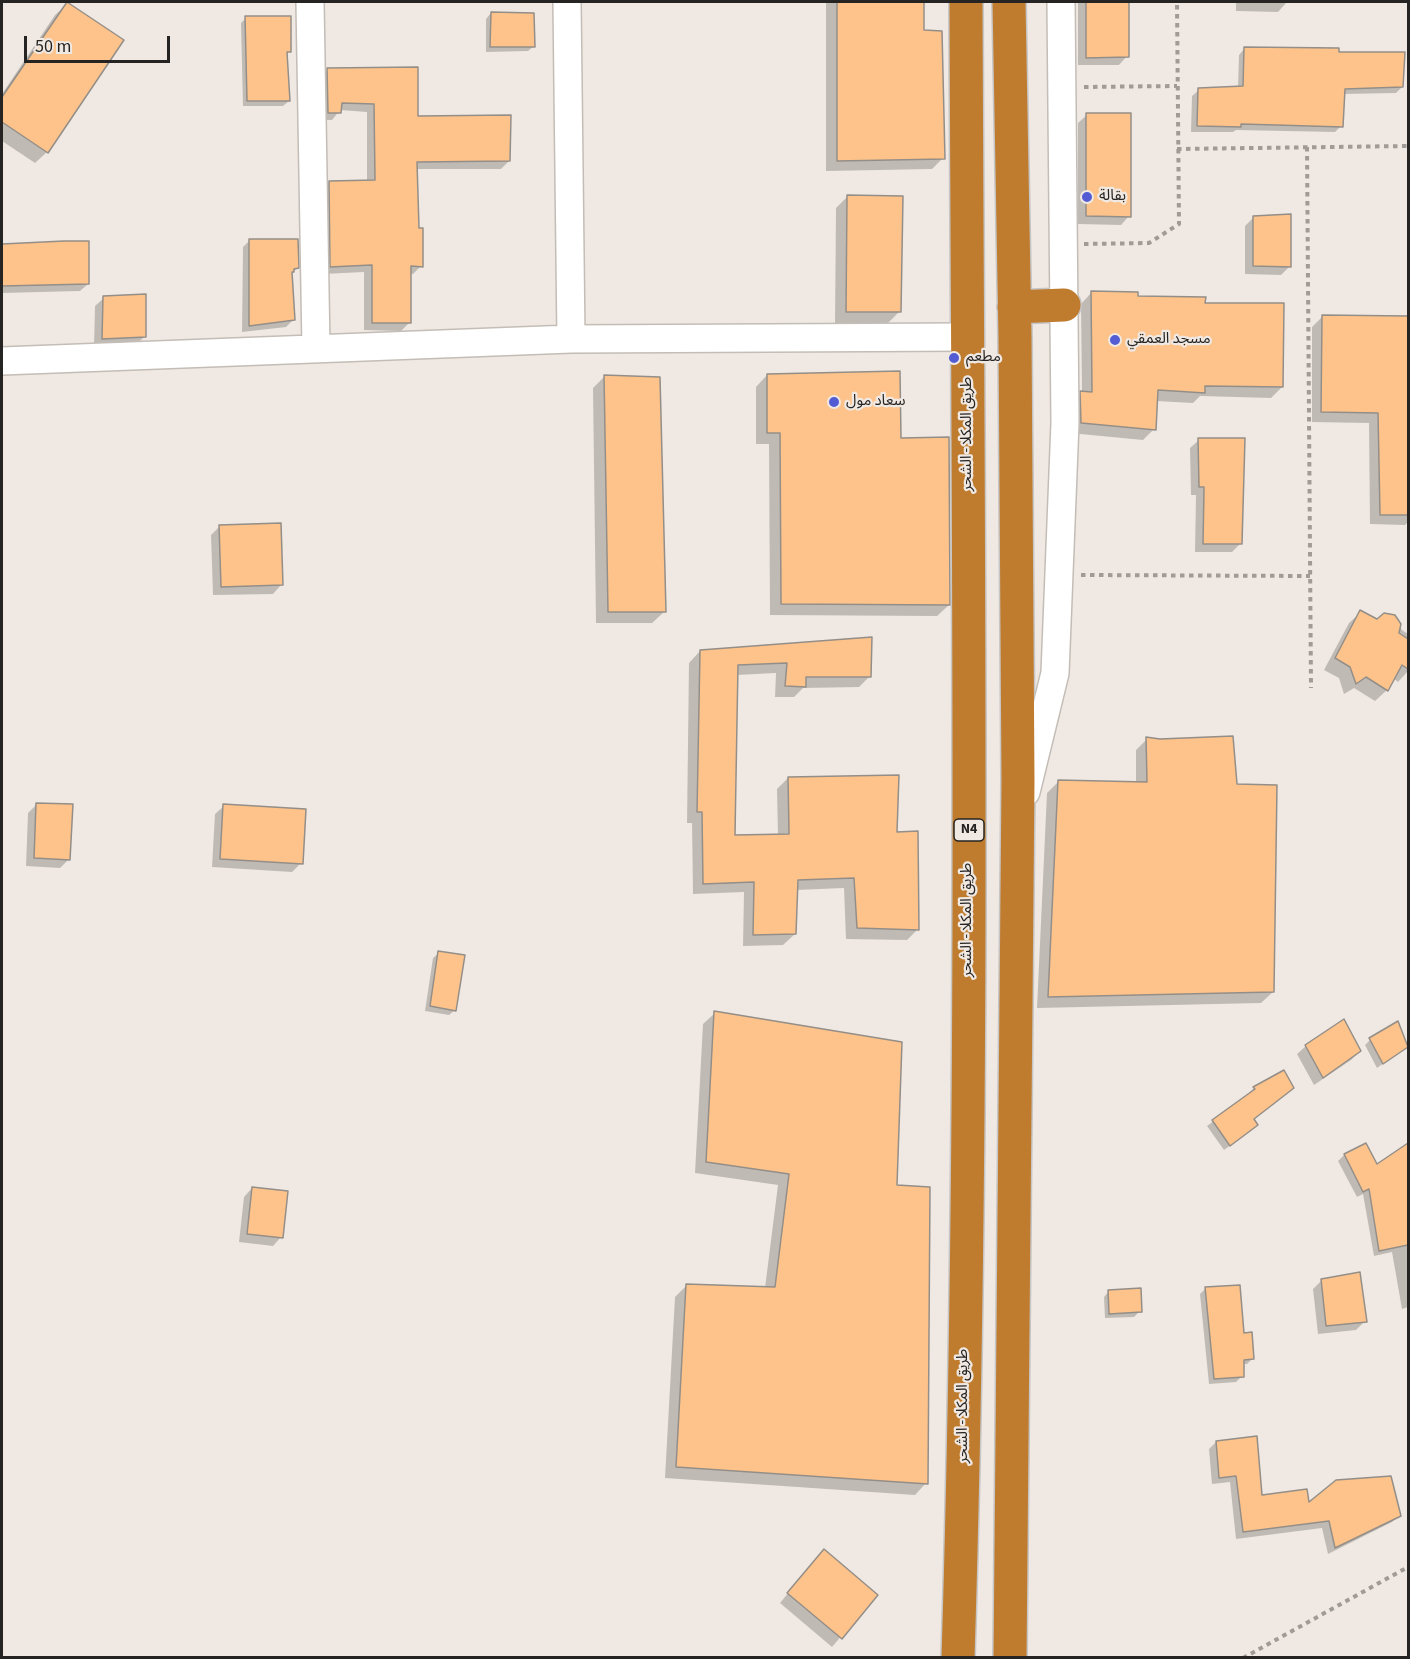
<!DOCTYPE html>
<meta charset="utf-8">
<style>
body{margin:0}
#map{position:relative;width:1410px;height:1659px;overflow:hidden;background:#f0e9e3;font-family:"Source Sans 3",sans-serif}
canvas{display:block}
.frame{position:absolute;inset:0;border:3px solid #262422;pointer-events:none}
.scale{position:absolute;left:24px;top:36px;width:146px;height:27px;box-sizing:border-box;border:3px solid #262422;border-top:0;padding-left:8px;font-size:18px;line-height:21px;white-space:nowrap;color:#262422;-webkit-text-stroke:4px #f0e9e3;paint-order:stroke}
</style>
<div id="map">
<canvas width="1410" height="1659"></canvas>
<div class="frame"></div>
<div class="scale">50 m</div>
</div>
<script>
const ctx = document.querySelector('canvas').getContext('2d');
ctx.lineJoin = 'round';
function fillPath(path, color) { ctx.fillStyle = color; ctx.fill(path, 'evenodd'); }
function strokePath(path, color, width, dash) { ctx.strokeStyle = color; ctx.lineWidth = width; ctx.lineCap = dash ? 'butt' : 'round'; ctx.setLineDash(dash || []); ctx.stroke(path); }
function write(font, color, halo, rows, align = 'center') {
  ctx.font = font + ' "Source Sans 3","Noto Sans Arabic",sans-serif'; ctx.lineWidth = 4.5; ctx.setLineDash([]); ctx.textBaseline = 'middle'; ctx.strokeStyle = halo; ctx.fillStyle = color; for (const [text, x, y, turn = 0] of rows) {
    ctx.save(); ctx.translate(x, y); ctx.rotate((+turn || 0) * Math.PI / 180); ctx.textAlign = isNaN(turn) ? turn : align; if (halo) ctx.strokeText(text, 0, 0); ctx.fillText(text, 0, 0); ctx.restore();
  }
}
fillPath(new Path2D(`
 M826,2H922V32L943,158L932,169L826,171Z
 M1078,2H1127V56L1119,65H1078Z
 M1236,2H1286V3L1278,12L1236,11Z
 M67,4L47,152L35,163L2,141V94L55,15Z
 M491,13L534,46L528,51L486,52V19Z
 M246,18L289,51L286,55L289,101L283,106H243L241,23Z
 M1245,48L1338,54L1402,87L1396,93L1343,94L1341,126L1335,132L1236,130L1233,132H1191L1192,96L1199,90L1238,88L1239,55Z
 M328,70L416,117L509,161L501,169H416L417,230L421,266L413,274H410L409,323L401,331L364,330V272L323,274L321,191L329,182H367V112L340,110L332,120H320L319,78Z
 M1087,115L1129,216L1121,225L1078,224V123Z
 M848,196L900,311L888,323H835L836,208Z
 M1254,217L1290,266L1281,275L1245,274V226Z
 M250,240L297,268L290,275L293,320L286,327L242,332L243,247Z
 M87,242L88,284L80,291L2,293V246Z
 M1091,293L1204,304L1282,387L1271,398L1200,396L1193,403L1156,401L1154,429L1143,440L1070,433V403L1082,392L1081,304Z
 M104,298L145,336L136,345L94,347L95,306Z
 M1322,317H1408V522L1405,525L1370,524L1369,423L1312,422V327Z
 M767,375L900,440L949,605L937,616L770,615L769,444H756V387Z
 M604,377L664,612L652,623H596L593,388Z
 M1199,440L1241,543L1232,552H1195L1196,495H1191L1190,448Z
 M220,526L281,585L273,594L213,595L211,535Z
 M1361,612L1377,621L1394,617L1402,630L1408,634V671L1398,682L1393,678L1387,690L1375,701L1354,688L1344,694L1339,678L1324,670L1349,623Z
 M870,639V676L859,687L803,688L794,697H775L776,673L736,675L733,837L778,836L777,789L788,778L896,833L918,929L907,940L846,939L844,888L796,890L795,934L783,945L743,946L744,892L693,894L692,823H687L689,663L700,651Z
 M1147,739L1236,785L1273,992L1261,1003L1037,1008L1047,793L1058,782L1136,783V750Z
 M37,804L69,859L60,868L26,866L28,813Z
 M224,806L301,863L292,872L212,867L215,814Z
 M439,953L455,1010L449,1015L425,1011L433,958Z
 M715,1013L896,1187L926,1483L915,1495L665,1478L675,1297L687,1285L765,1288L778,1185L695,1173L703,1024Z
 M1370,1040L1407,1046L1377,1068L1365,1045Z
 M1306,1046L1360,1051L1351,1060L1314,1085L1297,1054Z
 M1283,1072L1253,1119L1250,1131L1224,1150L1207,1126L1250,1094L1249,1093L1254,1088Z
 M1366,1145L1376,1166L1408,1145V1196L1404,1198L1408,1220V1307L1402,1309L1392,1252L1374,1256L1363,1194L1357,1197L1338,1161L1344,1155Z
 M252,1188L281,1237L273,1246L239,1242L244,1197Z
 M1322,1280L1365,1321L1356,1330L1318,1334L1313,1289Z
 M1206,1288L1243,1335L1253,1358L1247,1364H1242V1376L1236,1382L1209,1384L1200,1294Z
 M1109,1291L1140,1311L1134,1317L1105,1318L1104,1297Z
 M1216,1442L1261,1496L1307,1505L1399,1515L1392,1522L1328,1554L1322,1528L1236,1539L1230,1482L1212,1484L1209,1449Z
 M815,1560L876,1595L832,1647L780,1603Z`), '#0003');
const building = new Path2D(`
 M67,2L124,40L48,153L2,122V97Z
 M837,2H924V30L942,31L945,159L837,161Z
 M1086,2H1129V57L1086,58Z
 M491,12L534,13L535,47H490Z
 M245,16H291V52H287L290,101H247Z
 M1244,47L1339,48V52H1405L1403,87L1345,89L1343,127L1241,124V127L1197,126L1198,88L1243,86Z
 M418,67V116L511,115L510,161L417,162L419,228H423V267L411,266V323H372V265L330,267L329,181L375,180L374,104L342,103L341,113H328L327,68Z
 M1086,113H1131V217L1086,216Z
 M847,195L903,196L901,312H846Z
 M1291,214V267L1253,266V216Z
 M249,239H298L299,268L294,269V272H292L295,320L249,326Z
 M64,241H89V284L2,286V244Z
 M1091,291L1138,292V296L1206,297L1205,303H1284L1283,387L1205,386V393L1158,390L1156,430L1081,423L1080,391L1092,392Z
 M146,294V337L102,339L103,296Z
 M1322,315L1408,316V515H1380L1378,413L1321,412Z
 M900,371L901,438L949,437L950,605L781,604L780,433H767V374Z
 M604,375L660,377L666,612H608Z
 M1198,438H1245L1242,544H1203L1204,487H1199Z
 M281,523L283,585L221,587L219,525Z
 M1360,610L1377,619L1384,613L1395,615L1401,624L1399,633L1408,639V669L1402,665L1388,691L1366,677L1356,684L1350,667L1335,658Z
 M872,637L871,677H806V687L785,686L787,663L738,665L735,835L789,834L788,777L899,775L897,832L918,831L919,930L857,928L854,878L798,880L796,934L753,935L754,882L703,884L702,812H697L700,650Z
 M1233,736L1237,784L1277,785L1274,992L1048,997L1058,780L1147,782L1146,737L1160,739Z
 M36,803L73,804L70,860L34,858Z
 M223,804L306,809L303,864L220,859Z
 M438,951L465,955L456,1011L430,1006Z
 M714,1011L902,1042L897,1185L930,1187L928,1484L676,1467L686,1284L775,1287L789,1174L706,1162Z
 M1344,1019L1361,1051L1323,1078L1305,1045Z
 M1398,1021L1408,1047L1383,1064L1369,1038Z
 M1284,1070L1294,1088L1254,1119L1258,1125L1230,1146L1212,1120L1255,1089L1253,1087Z
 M1366,1143L1377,1164L1408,1143V1245L1379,1251L1369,1189L1363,1192L1344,1154Z
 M252,1187L288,1191L283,1238L247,1234Z
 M1360,1272L1367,1322L1326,1326L1321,1279Z
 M1240,1285L1244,1333L1252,1332L1254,1359L1244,1360V1377L1214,1379L1205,1287Z
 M1141,1288L1142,1312L1109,1314L1108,1290Z
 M1257,1436L1262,1495L1307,1489L1309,1502L1336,1480L1391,1476L1401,1516L1335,1548L1329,1521L1243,1532L1236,1476L1219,1478L1216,1441Z
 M824,1549L878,1595L842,1639L787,1593Z`);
fillPath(building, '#fdc38a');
strokePath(building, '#948e88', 1.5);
const minor = new Path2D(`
 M310,2L316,348
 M567,2L571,339
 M2,361L571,339L967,337
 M1026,792L1055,673L1065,423L1061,2`);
const highway = new Path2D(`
 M1009,2L1015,337L1018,781L1010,1658
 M1014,307L1064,305
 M958,1658C975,1106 968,553 966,2`);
strokePath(minor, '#c3bdb6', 30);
strokePath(highway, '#c7c6c6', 36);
strokePath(new Path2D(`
 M1084,87L1177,86
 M1307,147L1311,688
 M1177,149L1408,146
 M1084,244L1149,243L1179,224L1177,2
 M1081,575L1310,576
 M1243,1658L1408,1567`), '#a09b96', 4, [4.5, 4.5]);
strokePath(minor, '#fff', 27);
strokePath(highway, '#bf7c2f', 33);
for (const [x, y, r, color] of [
 [1087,197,6,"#535cd3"],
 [1115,340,6,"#535cd3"],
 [954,358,6,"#535cd3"],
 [834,402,6,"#535cd3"]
]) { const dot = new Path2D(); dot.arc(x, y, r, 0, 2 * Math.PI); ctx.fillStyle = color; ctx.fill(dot); strokePath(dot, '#f0e9e3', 2); }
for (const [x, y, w] of [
 [969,830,30]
]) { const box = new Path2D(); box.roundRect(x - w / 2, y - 11, w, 22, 4.5); ctx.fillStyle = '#f0e9e3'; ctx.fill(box); strokePath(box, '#262422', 1.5); }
write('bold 14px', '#262422', null, [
 ["N4",969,830]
]);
write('15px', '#262422', '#f0e9e3', [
 ["بقالة",1099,197],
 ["مسجد العمقي",1127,340],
 ["مطعم",966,358],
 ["سعاد مول",846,402]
], 'left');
write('15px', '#262422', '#f0e9e3', [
 ["طريق المكلا - الشحر",968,434,-90],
 ["طريق المكلا - الشحر",968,920,-90],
 ["طريق المكلا - الشحر",964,1406,-90]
]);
</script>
